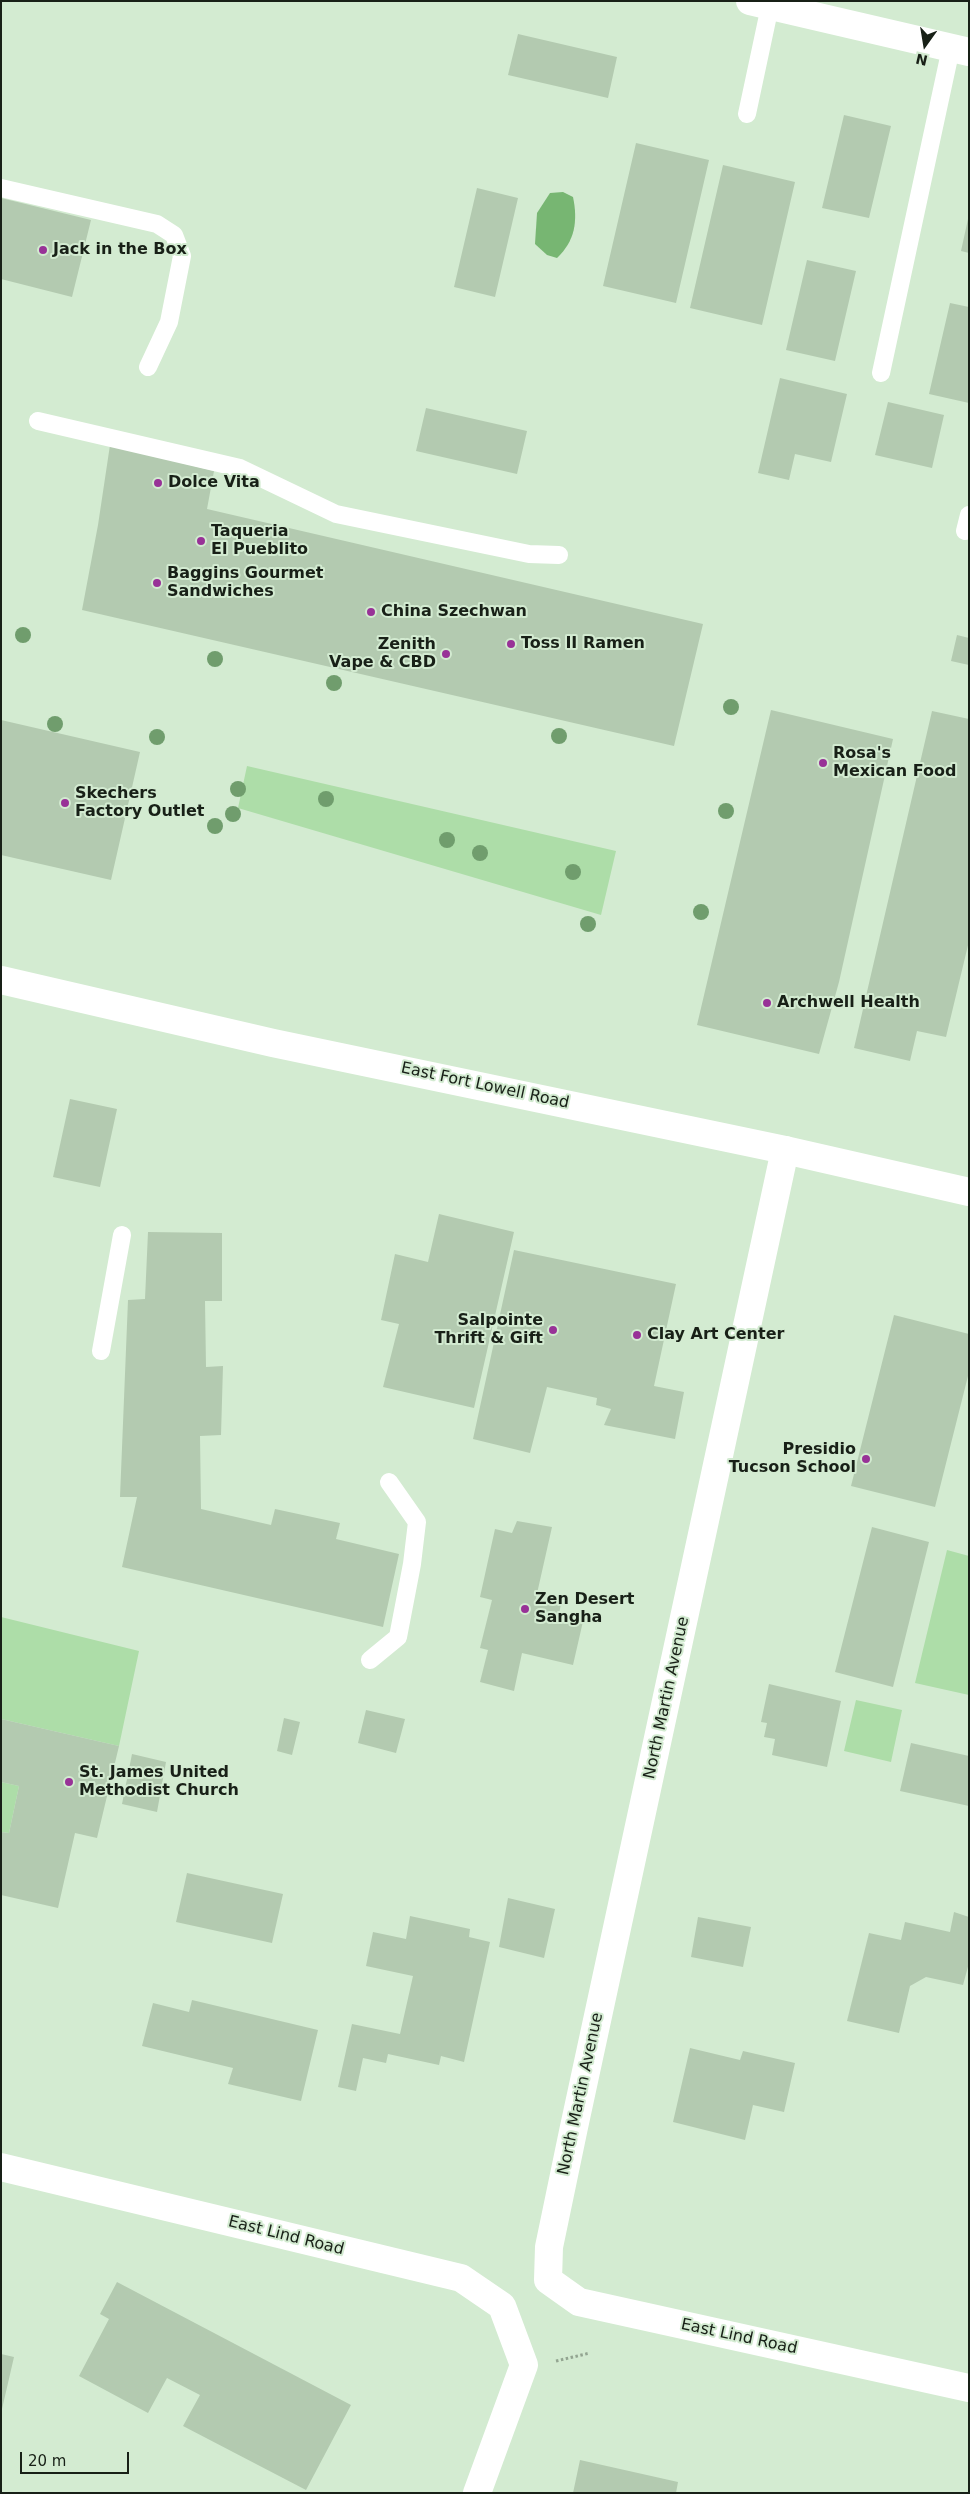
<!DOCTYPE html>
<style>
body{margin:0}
#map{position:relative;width:970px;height:2494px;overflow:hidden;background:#d3ebd1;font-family:"DejaVu Sans",sans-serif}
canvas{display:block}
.frame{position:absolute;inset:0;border:2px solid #182017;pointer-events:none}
.north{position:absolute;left:900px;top:20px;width:50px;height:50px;-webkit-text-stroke:4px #d3ebd1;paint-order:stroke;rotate:193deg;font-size:14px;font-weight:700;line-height:20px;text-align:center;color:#182017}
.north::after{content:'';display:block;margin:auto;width:18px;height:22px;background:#182017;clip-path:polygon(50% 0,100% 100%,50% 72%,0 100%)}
.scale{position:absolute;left:20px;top:2452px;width:109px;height:22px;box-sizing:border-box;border:2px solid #182017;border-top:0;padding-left:6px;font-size:15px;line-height:18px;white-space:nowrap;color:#182017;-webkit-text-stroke:4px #d3ebd1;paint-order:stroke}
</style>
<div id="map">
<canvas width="970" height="2494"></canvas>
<div class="frame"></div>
<div class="north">N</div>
<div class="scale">20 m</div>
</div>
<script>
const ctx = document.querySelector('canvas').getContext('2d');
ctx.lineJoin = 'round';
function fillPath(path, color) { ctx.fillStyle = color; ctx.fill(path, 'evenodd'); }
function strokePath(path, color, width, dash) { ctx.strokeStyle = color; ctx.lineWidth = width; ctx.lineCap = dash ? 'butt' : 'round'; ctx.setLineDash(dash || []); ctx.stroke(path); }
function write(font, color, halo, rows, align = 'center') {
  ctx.font = font + ' "DejaVu Sans",sans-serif'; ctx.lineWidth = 4; ctx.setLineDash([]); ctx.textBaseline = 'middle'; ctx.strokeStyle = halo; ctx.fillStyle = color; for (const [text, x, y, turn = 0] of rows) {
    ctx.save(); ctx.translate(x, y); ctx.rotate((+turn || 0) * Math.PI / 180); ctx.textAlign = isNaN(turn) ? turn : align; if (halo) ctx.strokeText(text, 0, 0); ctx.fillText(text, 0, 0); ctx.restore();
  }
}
fillPath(new Path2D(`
 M247,766L616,851L601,915L238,808Z
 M947,1550L969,1556V1695L915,1683Z
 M1,1617L139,1651L119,1746L1,1719Z
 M856,1700L902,1710L891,1762L844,1751Z
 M1,1782L19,1786L9,1833L1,1832Z`), '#addda8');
fillPath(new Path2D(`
 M563,192L573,197C578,221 575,241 557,258L547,255L535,244L537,213L550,193Z`), '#77b672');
fillPath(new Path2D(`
 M518,34L617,57L608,98L508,75Z
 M844,115L891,126L869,218L822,208Z
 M636,143L709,160L676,303L603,286Z
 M723,165L795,182L762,325L690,308Z
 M477,188L518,198L495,297L454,287Z
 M1,198L91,220L72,297L1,279Z
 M968,219H969V253L961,251Z
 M807,260L856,271L835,361L786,350Z
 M950,303L969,307V403L929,394Z
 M780,378L847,394L831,462L795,454L789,480L758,473Z
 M888,402L944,415L932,468L875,455Z
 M426,408L527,431L517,474L416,451Z
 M110,445L214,471L207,509L703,624L674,746L82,610L98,525Z
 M957,635L969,638V665L951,661Z
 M771,710L893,739L839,982L819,1054L697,1025Z
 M932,711L969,719V941L946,1037L917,1031L910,1061L854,1048Z
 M1,720L140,752L111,880L1,855Z
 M70,1099L117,1109L100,1187L53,1177Z
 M439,1214L514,1232L474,1408L383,1387L399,1324L381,1320L395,1254L428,1262Z
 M148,1232L222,1233V1301H205L206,1367L223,1366L221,1435L200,1436L201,1509L271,1525L275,1509L340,1523L336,1539L399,1554L383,1627L122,1567L137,1497H120L128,1300L145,1299Z
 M514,1250L676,1284L654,1386L684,1392L675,1439L604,1425L611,1409L596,1405L597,1398L547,1387L530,1453L473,1439Z
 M894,1315L969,1334V1372L935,1507L851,1486Z
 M517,1521L552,1527L536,1598L561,1604L559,1614L584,1617L573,1665L522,1653L514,1691L480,1682L488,1650L480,1648L492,1600L480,1597L495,1529L512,1533Z
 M872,1527L929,1542L893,1687L835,1672Z
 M769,1684L841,1701L827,1767L772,1755L775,1739L764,1737L767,1723L761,1722Z
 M366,1710L405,1719L396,1753L358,1743Z
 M284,1718L300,1722L292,1755L277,1751Z
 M1,1719L119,1746L97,1838L75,1833L58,1908L1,1895V1832L9,1833L19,1786L1,1782Z
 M911,1743L969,1756V1806L900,1791Z
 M132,1754L166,1762L157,1812L122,1804Z
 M187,1873L283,1894L272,1943L176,1922Z
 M508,1898L555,1909L544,1958L499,1947Z
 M954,1912L969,1917V1963L963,1985L926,1977L910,1986L899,2033L847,2021L869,1933L901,1940L905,1922L950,1932Z
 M410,1916L470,1929L469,1937L490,1942L464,2062L441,2056L439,2065L388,2054L386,2063L363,2058L356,2091L338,2087L352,2024L400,2034L413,1976L366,1966L373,1932L406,1939Z
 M698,1917L751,1927L743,1967L691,1957Z
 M192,2000L318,2030L301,2101L228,2084L233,2068L142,2046L153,2003L189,2012Z
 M690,2048L740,2060L743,2051L795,2063L784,2112L753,2105L745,2140L673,2122Z
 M117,2282L351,2405L306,2490L183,2426L200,2395L167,2378L148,2413L79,2376L109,2319L100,2314Z
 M1,2354L14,2357L2,2409H1Z
 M580,2460L678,2482L676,2493H573Z`), '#b3cab0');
strokePath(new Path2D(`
 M556,2361L590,2353`), '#93a591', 3, [2.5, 2.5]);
strokePath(new Path2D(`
 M747,114L770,6
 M1,188L157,224L174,235L182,256L169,322L148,367
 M881,373L951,48
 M38,421L240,468L336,514L529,554L559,555
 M965,531L969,515
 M101,1351L122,1235
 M370,1660L398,1637L412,1564L417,1522L389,1482`), '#fff', 18);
strokePath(new Path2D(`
 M750,1L969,52
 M785,1150L574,2127L549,2247L548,2280L579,2302L969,2388
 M1,2167L461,2278L502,2306L524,2365L477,2493`), '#fff', 28);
strokePath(new Path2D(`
 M1,980L273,1043L785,1150L969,1192`), '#fff', 28);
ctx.fillStyle = '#709d6d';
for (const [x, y] of [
 [23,635],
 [215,659],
 [334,683],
 [731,707],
 [55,724],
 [559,736],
 [157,737],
 [238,789],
 [326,799],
 [726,811],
 [233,814],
 [215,826],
 [447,840],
 [480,853],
 [573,872],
 [701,912],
 [588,924]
]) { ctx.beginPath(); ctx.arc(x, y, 8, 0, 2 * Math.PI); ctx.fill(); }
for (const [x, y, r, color] of [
 [43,250,5,"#983297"],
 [158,483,5,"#983297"],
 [201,541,5,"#983297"],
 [157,583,5,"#983297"],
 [371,612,5,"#983297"],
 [511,644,5,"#983297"],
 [446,654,5,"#983297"],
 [823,763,5,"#983297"],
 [65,803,5,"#983297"],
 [767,1003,5,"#983297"],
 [553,1330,5,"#983297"],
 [637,1335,5,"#983297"],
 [866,1459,5,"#983297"],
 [525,1609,5,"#983297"],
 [69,1782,5,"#983297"]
]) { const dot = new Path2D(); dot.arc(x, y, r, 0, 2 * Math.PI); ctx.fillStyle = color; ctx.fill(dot); strokePath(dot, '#d3ebd1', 2); }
write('bold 16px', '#182017', '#d3ebd1', [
 ["Jack in the Box",53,250],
 ["Dolce Vita",168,483],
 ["Taqueria",211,532],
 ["El Pueblito",211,550],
 ["Baggins Gourmet",167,574],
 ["Sandwiches",167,592],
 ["China Szechwan",381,612],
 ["Toss II Ramen",521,644],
 ["Zenith",436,645,"right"],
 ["Vape & CBD",436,663,"right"],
 ["Rosa's",833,754],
 ["Mexican Food",833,772],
 ["Skechers",75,794],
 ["Factory Outlet",75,812],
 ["Archwell Health",777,1003],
 ["Salpointe",543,1321,"right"],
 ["Thrift & Gift",543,1339,"right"],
 ["Clay Art Center",647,1335],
 ["Presidio",856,1450,"right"],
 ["Tucson School",856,1468,"right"],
 ["Zen Desert",535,1600],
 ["Sangha",535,1618],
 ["St. James United",79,1773],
 ["Methodist Church",79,1791]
], 'left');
write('16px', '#182017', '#d3ebd1', [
 ["East Fort Lowell Road",485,1086,12],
 ["North Martin Avenue",667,1698,-78],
 ["North Martin Avenue",581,2094,-78],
 ["East Lind Road",286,2236,14],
 ["East Lind Road",739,2337,12]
]);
</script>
